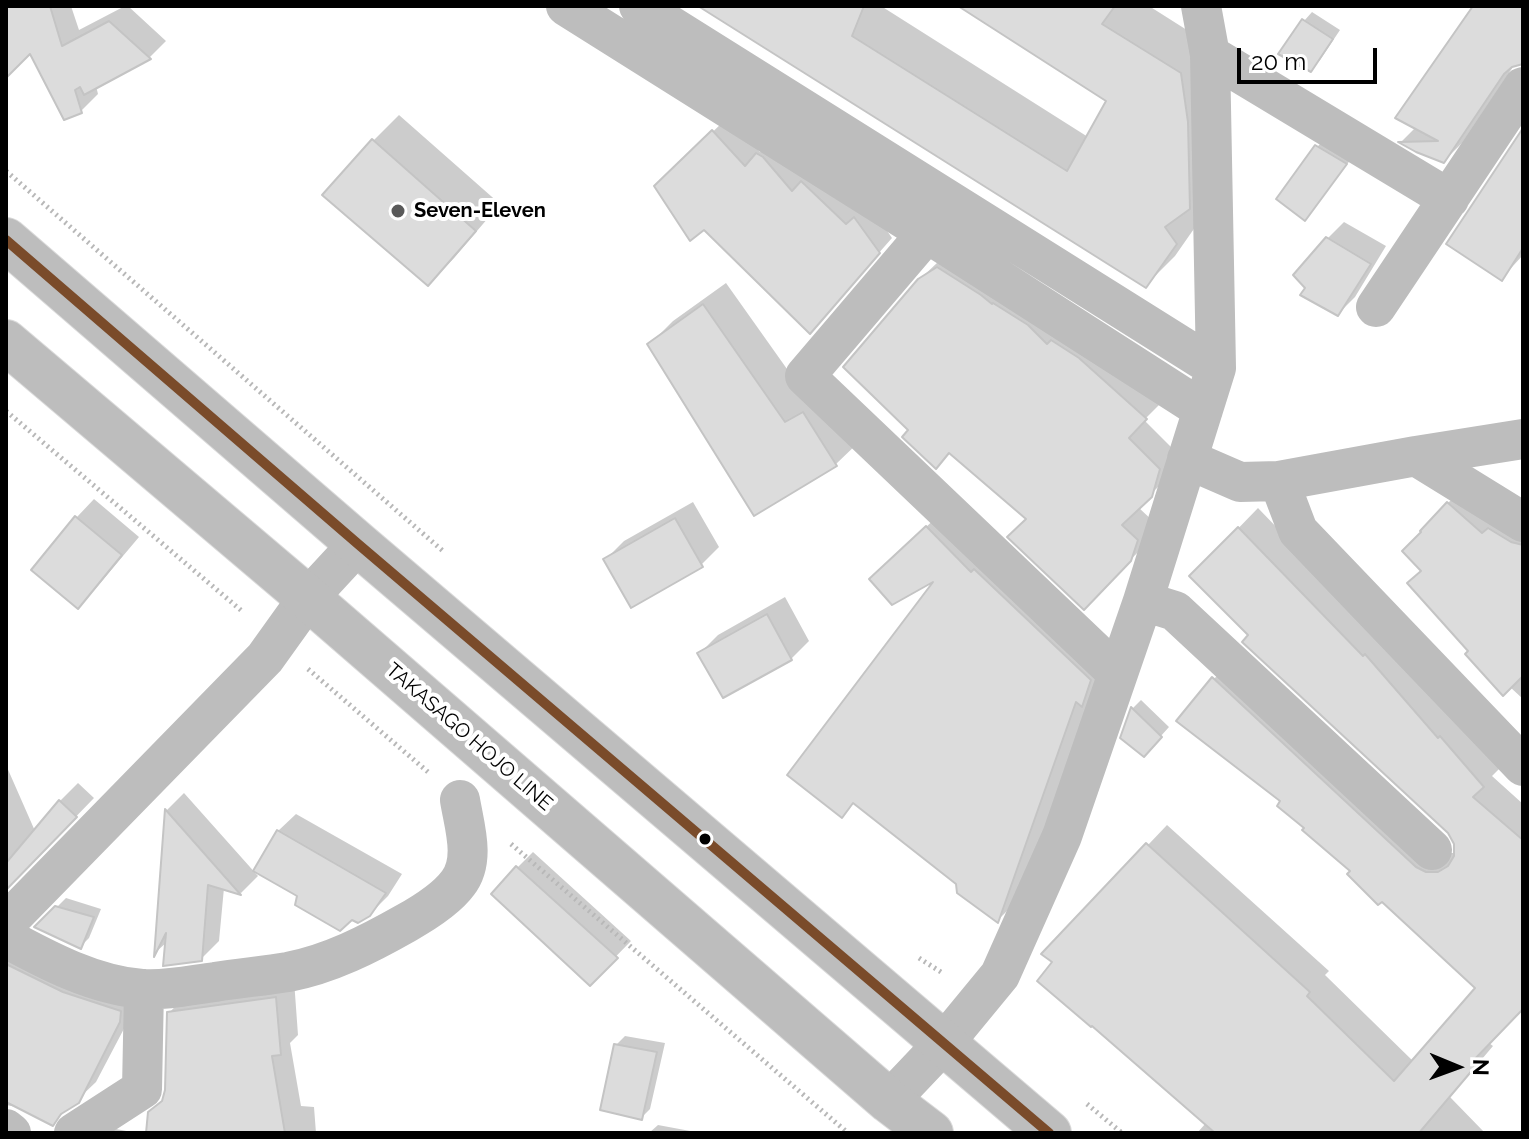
<!DOCTYPE html>
<style>
body{margin:0}
#map{position:relative;width:1529px;height:1139px;overflow:hidden;background:#fff;font-family:Raleway,sans-serif}
canvas{display:block}
.frame{position:absolute;inset:0;border:8px solid #000;pointer-events:none}
.north{position:absolute;left:1417px;top:1027px;width:80px;height:80px;-webkit-text-stroke:6px #fff;paint-order:stroke;rotate:91deg;font-size:22px;font-weight:700;line-height:32px;text-align:center;color:#000}
.north::after{content:'';display:block;margin:auto;width:28px;height:36px;background:#000;clip-path:polygon(50% 0,100% 100%,50% 72%,0 100%)}
.scale{position:absolute;left:1237px;top:48px;width:140px;height:36px;box-sizing:border-box;border:4px solid #000;border-top:0;padding-left:10px;font-size:24px;line-height:28px;white-space:nowrap;color:#000;-webkit-text-stroke:6px #fff;paint-order:stroke}
</style>
<div id="map">
<canvas width="1529" height="1139"></canvas>
<div class="frame"></div>
<div class="north">N</div>
<div class="scale">20 m</div>
</div>
<script>
const ctx = document.querySelector('canvas').getContext('2d');
ctx.lineJoin = 'round';
function fillPath(path, color) { ctx.fillStyle = color; ctx.fill(path, 'evenodd'); }
function strokePath(path, color, width, dash) { ctx.strokeStyle = color; ctx.lineWidth = width; ctx.lineCap = dash ? 'butt' : 'round'; ctx.setLineDash(dash || []); ctx.stroke(path); }
function write(font, color, halo, rows, align = 'center') {
  ctx.font = font + ' Raleway,sans-serif'; ctx.lineWidth = 8; ctx.setLineDash([]); ctx.textBaseline = 'middle'; ctx.strokeStyle = halo; ctx.fillStyle = color; for (const [text, x, y, turn = 0] of rows) {
    ctx.save(); ctx.translate(x, y); ctx.rotate((+turn || 0) * Math.PI / 180); ctx.textAlign = isNaN(turn) ? turn : align; if (halo) ctx.strokeText(text, 0, 0); ctx.fillText(text, 0, 0); ctx.restore();
  }
}
fillPath(new Path2D(`
 M6,6H71L79,30L125,6H128L166,41L150,57L96,86L98,94L81,111L31,51L6,75Z
 M701,6H881L1088,137L1109,100L962,6H1149L1209,44L1205,213L1175,256L1146,285Z
 M1475,6H1523V52L1462,143L1444,161L1417,151L1402,141L1416,127Z
 M1312,12L1340,30L1320,60L1311,69L1304,21Z
 M399,115L500,204L454,258L428,284L373,141Z
 M727,118L760,152L772,140L869,204L892,238L810,331L705,227L656,187Z
 M1523,132V255L1502,278Z
 M1326,138L1354,155L1314,209L1305,218L1317,147Z
 M1344,222L1386,246L1355,297L1338,314L1327,239Z
 M938,262L1163,401L1144,420L1176,452L1168,477L1138,507L1154,522L1148,542L1084,607L1028,519L950,452L910,430L919,280Z
 M726,283L809,400L859,442L836,464L650,344L673,321Z
 M1464,487L1523,523V699L1471,651L1423,570L1448,503Z
 M94,499L139,537L96,588L78,606L34,570L77,517Z
 M693,502L719,547L701,565L606,559L624,541Z
 M949,505L1112,658L1019,899L998,920L958,883L855,802L842,815L940,576L894,558Z
 M1258,508L1383,638L1502,766L1492,776L1523,804V1007L1489,1043L1493,1046L1450,1097L1485,1133H1197L1206,1123L1148,845L1167,825L1329,971L1325,975L1414,1062L1478,988L1307,828L1283,800L1178,720L1214,679L1233,659L1447,853H1456V843L1449,832L1192,576Z
 M785,597L809,641L791,659L700,653L718,635Z
 M1141,700L1169,727L1152,746L1123,737L1133,708Z
 M6,765L35,831L60,801L78,783L94,798L6,889Z
 M184,793L258,876L241,893L224,888L219,941L201,959L168,941L156,952L167,810Z
 M296,814L402,874L388,896L369,915L299,894L278,831Z
 M533,852L631,941L590,983L517,868Z
 M66,898L101,909L89,938L80,947L38,926Z
 M6,934L138,1002L96,1082L52,1124L17,1107L6,1105Z
 M294,980L298,1035L290,1043L301,1106L314,1107L316,1133H148L167,1090L169,1013L187,994Z
 M625,1036L665,1043L650,1109L641,1118L616,1045Z
 M658,1125L701,1133H649Z
 M116,1129L137,1133H109Z`), '#0003');
const building = new Path2D(`
 M6,6H50L62,46L109,21L151,59L84,95L80,87L75,90L82,113L64,120L30,54L6,78Z
 M698,6H864L852,36L1067,171L1106,101L958,6H1115L1102,24L1181,73L1188,122L1190,209L1165,227L1177,244L1146,288Z
 M1473,6H1523V64L1512,67L1504,74L1444,163L1416,152L1398,142L1438,141L1395,118Z
 M1302,19L1333,39L1311,72L1278,54Z
 M1523,128V248L1502,281L1446,244Z
 M712,130L745,166L756,153L763,157L792,191L801,181L846,224L854,217L880,253L810,334L704,230L690,241L654,186Z
 M372,139L476,231L428,286L322,195Z
 M1315,145L1347,164L1305,221L1276,199Z
 M1326,237L1371,264L1338,316L1300,295L1305,288L1293,275Z
 M937,267L981,295L992,304L993,303L1028,325L1047,344L1051,340L1079,358L1147,419L1129,438L1160,469L1152,497L1122,525L1138,540L1131,561L1084,610L1007,537L1026,519L949,453L936,469L902,437L908,430L843,367L918,279Z
 M703,304L785,422L803,412L837,466L754,516L647,344Z
 M1447,502L1482,533L1488,528L1511,542L1523,545V676L1503,696L1465,654L1468,651L1407,583L1421,571L1402,551L1421,532L1420,531Z
 M75,516L122,555L78,609L31,570Z
 M675,518L703,567L631,608L603,559Z
 M926,526L971,572L974,569L1091,680L1082,707L1076,702L998,923L957,893L956,884L853,803L842,818L787,775L933,582L892,605L869,579Z
 M1238,527L1363,656L1365,654L1438,738L1440,736L1484,787L1473,797L1523,840V1009L1471,1063L1475,1067L1419,1133H1215L1092,1026L1091,1027L1037,981L1052,962L1041,954L1146,843L1310,992L1307,996L1394,1081L1475,988L1382,902L1378,905L1347,874L1350,871L1302,830L1304,828L1277,806L1280,801L1176,721L1212,677L1416,867L1426,872H1438L1448,866L1454,856V844L1448,833L1242,642L1248,635L1189,576Z
 M767,614L792,660L723,698L697,653Z
 M1131,707L1162,737L1144,757L1120,738Z
 M59,800L77,817L6,890V863Z
 M165,809L241,895L208,885L202,961L163,966L166,933L154,957Z
 M277,830L386,893L370,916L358,923L352,920L340,931L295,905L297,896L253,871Z
 M516,866L618,958L590,986L491,894Z
 M55,906L94,917L81,949L34,927Z
 M6,964L63,992L121,1011L120,1022L79,1103L61,1114L53,1126L6,1102Z
 M276,997L281,1055L272,1056L285,1133H146L148,1112L162,1101L165,1090L167,1012Z
 M614,1044L657,1052L642,1120L600,1110Z`);
fillPath(building, '#dcdcdc');
strokePath(building, '#c4c4c4', 2);
const primary = new Path2D(`
 M6,240L358,544L1049,1133
 M6,342L308,598L889,1101L931,1133`);
strokePath(primary, '#dbdbdb', 46);
strokePath(new Path2D(`
 M6,171L443,551
 M6,411L243,612
 M308,669L428,772
 M511,844L848,1133
 M919,958L944,974
 M1087,1104L1122,1133`), '#b8b8b8', 5, [2, 4]);
strokePath(new Path2D(`
 M566,6L927,233L1203,410
 M639,6L1216,368
 M1210,55L1449,199
 M927,233L805,376L1117,673
 M1376,307L1523,87
 M1416,456L1523,522
 M1187,459L1240,482L1279,481L1416,456L1523,439
 M1279,481L1298,531L1523,766
 M1143,601L1175,611L1432,850
 M6,923L265,658L308,598L358,544
 M6,938C48,961 94,985 142,989C166,991 192,985 215,982C239,978 264,976 288,972C330,964 369,944 406,923C422,914 447,898 458,883C476,860 464,825 460,800
 M889,1101L944,1043L1000,975L1062,836L1143,601L1216,368L1210,55L1201,6
 M6,1129L11,1133
 M74,1133L142,1089L144,989`), '#bdbdbd', 40);
strokePath(primary, '#bdbdbd', 44);
strokePath(new Path2D(`
 M6,240L358,544L1049,1133`), '#7a4b2a', 10);
for (const [x, y, r, color] of [
 [398,211,8,"#595959"],
 [705,839,7,"#000"]
]) { const dot = new Path2D(); dot.arc(x, y, r, 0, 2 * Math.PI); ctx.fillStyle = color; ctx.fill(dot); strokePath(dot, '#fff', 3); }
write('bold 20px', '#000', '#fff', [
 ["Seven-Eleven",414,211]
], 'left');
write('20px', '#000', '#fff', [
 ["TAKASAGO HOJO LINE",469,737,41]
]);
</script>
